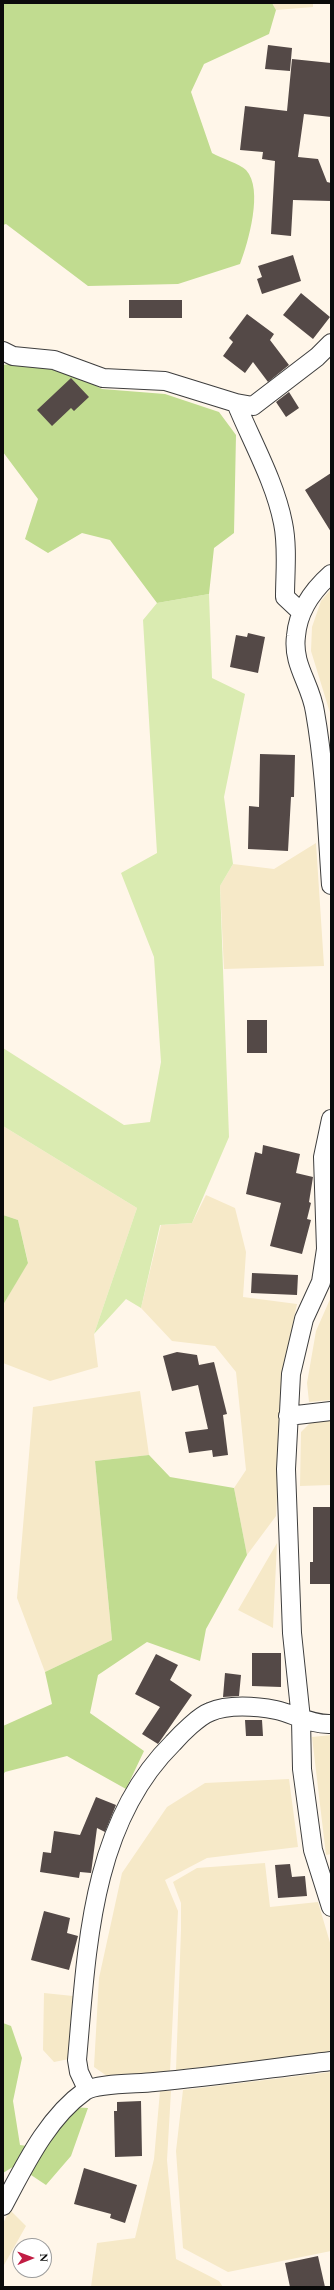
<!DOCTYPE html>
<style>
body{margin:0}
#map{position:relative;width:334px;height:2290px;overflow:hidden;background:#fff6e9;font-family:Spectral,serif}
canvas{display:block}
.frame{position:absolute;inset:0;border:4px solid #0b0b0b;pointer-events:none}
.north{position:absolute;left:12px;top:2238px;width:40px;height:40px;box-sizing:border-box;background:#fff;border:1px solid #9d9d9d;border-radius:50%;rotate:89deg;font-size:11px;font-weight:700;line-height:16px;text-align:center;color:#0b0b0b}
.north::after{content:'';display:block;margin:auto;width:14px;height:18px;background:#c11d44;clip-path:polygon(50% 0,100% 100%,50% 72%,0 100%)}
</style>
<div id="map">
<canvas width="334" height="2290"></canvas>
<div class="frame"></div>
<div class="north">N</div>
</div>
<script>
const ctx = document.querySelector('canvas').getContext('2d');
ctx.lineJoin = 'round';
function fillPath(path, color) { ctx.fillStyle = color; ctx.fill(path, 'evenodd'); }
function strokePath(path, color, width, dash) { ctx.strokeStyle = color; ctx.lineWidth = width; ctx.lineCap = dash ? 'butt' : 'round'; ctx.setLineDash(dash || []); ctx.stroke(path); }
fillPath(new Path2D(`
 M272,3H313V7L276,10Z
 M331,589V716L311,651L312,627L321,601Z
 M316,843L324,966L224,969L220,886L233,864L274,869Z
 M3,1126L137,1208L94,1334L98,1367L50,1381L3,1363V1305L28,1262L18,1220L3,1215Z
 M206,1195L235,1208L246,1252L243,1297L297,1304L284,1364L276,1516L247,1555L234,1488L246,1470L236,1372L215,1346L172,1341L141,1308L161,1225L192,1223Z
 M331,1297V1400L309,1402L307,1383L316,1331Z
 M140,1391L149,1455L95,1461L112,1640L45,1672L17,1598L33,1407Z
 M331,1420V1485L300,1486L301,1432L311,1422Z
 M277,1543L273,1628L238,1610Z
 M331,1735V1854L326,1855L312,1737Z
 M289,1779L298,1847L207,1858L165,1880L178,1911L170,2072L107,2076L94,2067L99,1978L122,1873L167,1807L205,1783Z
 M265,1863L270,1907L318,1902L331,1946V2053L176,2070L181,1930V1903L173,1882L197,1868Z
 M44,1993L73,1996L69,2059L54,2062L43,2050Z
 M331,2072V2251L228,2272L183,2248L176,2151L183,2090Z
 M160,2091H171L167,2160L176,2259L219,2281L223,2287H91L97,2243L135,2238L154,2159Z
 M10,2210L26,2226L4,2265L3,2271V2223Z`), '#f6e9c8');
fillPath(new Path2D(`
 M209,594L212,678L245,694L224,797L233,864L220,886L229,1137L192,1223L160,1225L141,1308L126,1299L94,1334L137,1208L3,1126V1048L124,1125L150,1122L161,1062L154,957L121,873L157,853L143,620L157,603Z`), '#daebb1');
fillPath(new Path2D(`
 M3,3H272L276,10L269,34L204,64L191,92L212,153C221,158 240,164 246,170C264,189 248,243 240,264L178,284L88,286L6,224L3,225Z
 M10,364L60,367L102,389L165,394L219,412L236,435L234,533L214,548L209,594L157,603L110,540L82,533L48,553L25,539L38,499L3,452V365Z
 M3,1215L18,1220L28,1263L3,1305Z
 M149,1455L170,1477L234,1488L247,1555L206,1629L200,1661L147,1642L98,1675L90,1713L144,1751L126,1789L67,1756L5,1772L3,1775V1726L52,1704L45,1672L112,1640L95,1461Z
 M3,2023L11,2026L22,2058L13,2101L20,2145L41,2148L71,2107L88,2108L71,2156L46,2185L16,2165L3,2173Z`), '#c1dc90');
fillPath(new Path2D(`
 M268,45L292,48L290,71L265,69Z
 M292,59L331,63V117L304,114L298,157L318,159L327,182L331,183V201L293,200L291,236L271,234L275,161L262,159L263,152L240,150L245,106L287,111Z
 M293,255L301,281L262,294L257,279L262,277L258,266Z
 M301,293L330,317L313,339L283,315Z
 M129,300H182V318H129Z
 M247,314L274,334L270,340L289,365L268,382L253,362L245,373L223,356L233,342L229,338Z
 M71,378L89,397L74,411L71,408L52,426L37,410Z
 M289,392L299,408L286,417L276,402Z
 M331,473V532L305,490Z
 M248,633L265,637L258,673L230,667L236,635L247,637Z
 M260,754L295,755L294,797H291L288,851L248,849L249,806L259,807Z
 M247,1020H267V1053H247Z
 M263,1145L300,1154L296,1173L313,1177L309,1202L311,1203L307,1219L311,1220L302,1254L270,1246L281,1203L246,1194L255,1152L262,1154Z
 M252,1273L298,1275L297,1295L251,1293Z
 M177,1352L197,1355L199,1365L214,1362L227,1414L223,1415L228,1455L213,1457L212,1450L189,1453L185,1432L208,1429L198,1385L172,1391L163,1356Z
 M313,1507H331V1584H310V1562H313Z
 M252,1653H281V1687L252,1686Z
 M156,1654L178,1665L170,1680L192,1695L158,1744L142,1734L160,1707L135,1694Z
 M225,1673L241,1675L239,1696L223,1697Z
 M245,1720H262L263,1736H246Z
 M96,1797L116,1805L105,1832L97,1828L91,1873L80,1872L79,1878L40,1872L43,1852L51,1853L54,1831L80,1835Z
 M290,1864L292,1877L305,1876L307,1896L278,1898L275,1865Z
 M44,1911L70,1918L67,1933L78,1936L69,1970L31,1960Z
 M141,2101L142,2156L115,2157L114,2111H117V2102Z
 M84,2168L137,2185L125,2223L110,2218L111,2214L74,2204Z
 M318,2256L325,2287H290L285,2263Z`), '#544947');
const street = new Path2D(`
 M3,351L13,356L54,360L103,378L165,381L236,403L253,406L317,357L331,343
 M236,403C252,442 275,482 283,523C288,547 285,573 285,597L301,612
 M331,574C313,590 298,611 296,636C292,665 311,684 315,712C325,769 327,827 331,885
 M331,1119L323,1157L326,1249L321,1282L304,1319L291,1374L286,1469L292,1633L301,1719L302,1769L313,1850L331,1907
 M288,1416L331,1411
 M87,2089L79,2072L77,2060C87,1950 90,1825 173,1743C181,1734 199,1716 210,1712C228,1704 256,1706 276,1710C294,1714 312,1725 331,1724
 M3,2206C25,2165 47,2118 85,2091C97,2083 138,2084 154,2082C213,2077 272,2068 331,2061`);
strokePath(street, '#3e3e3e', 20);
strokePath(street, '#fff', 18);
</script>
